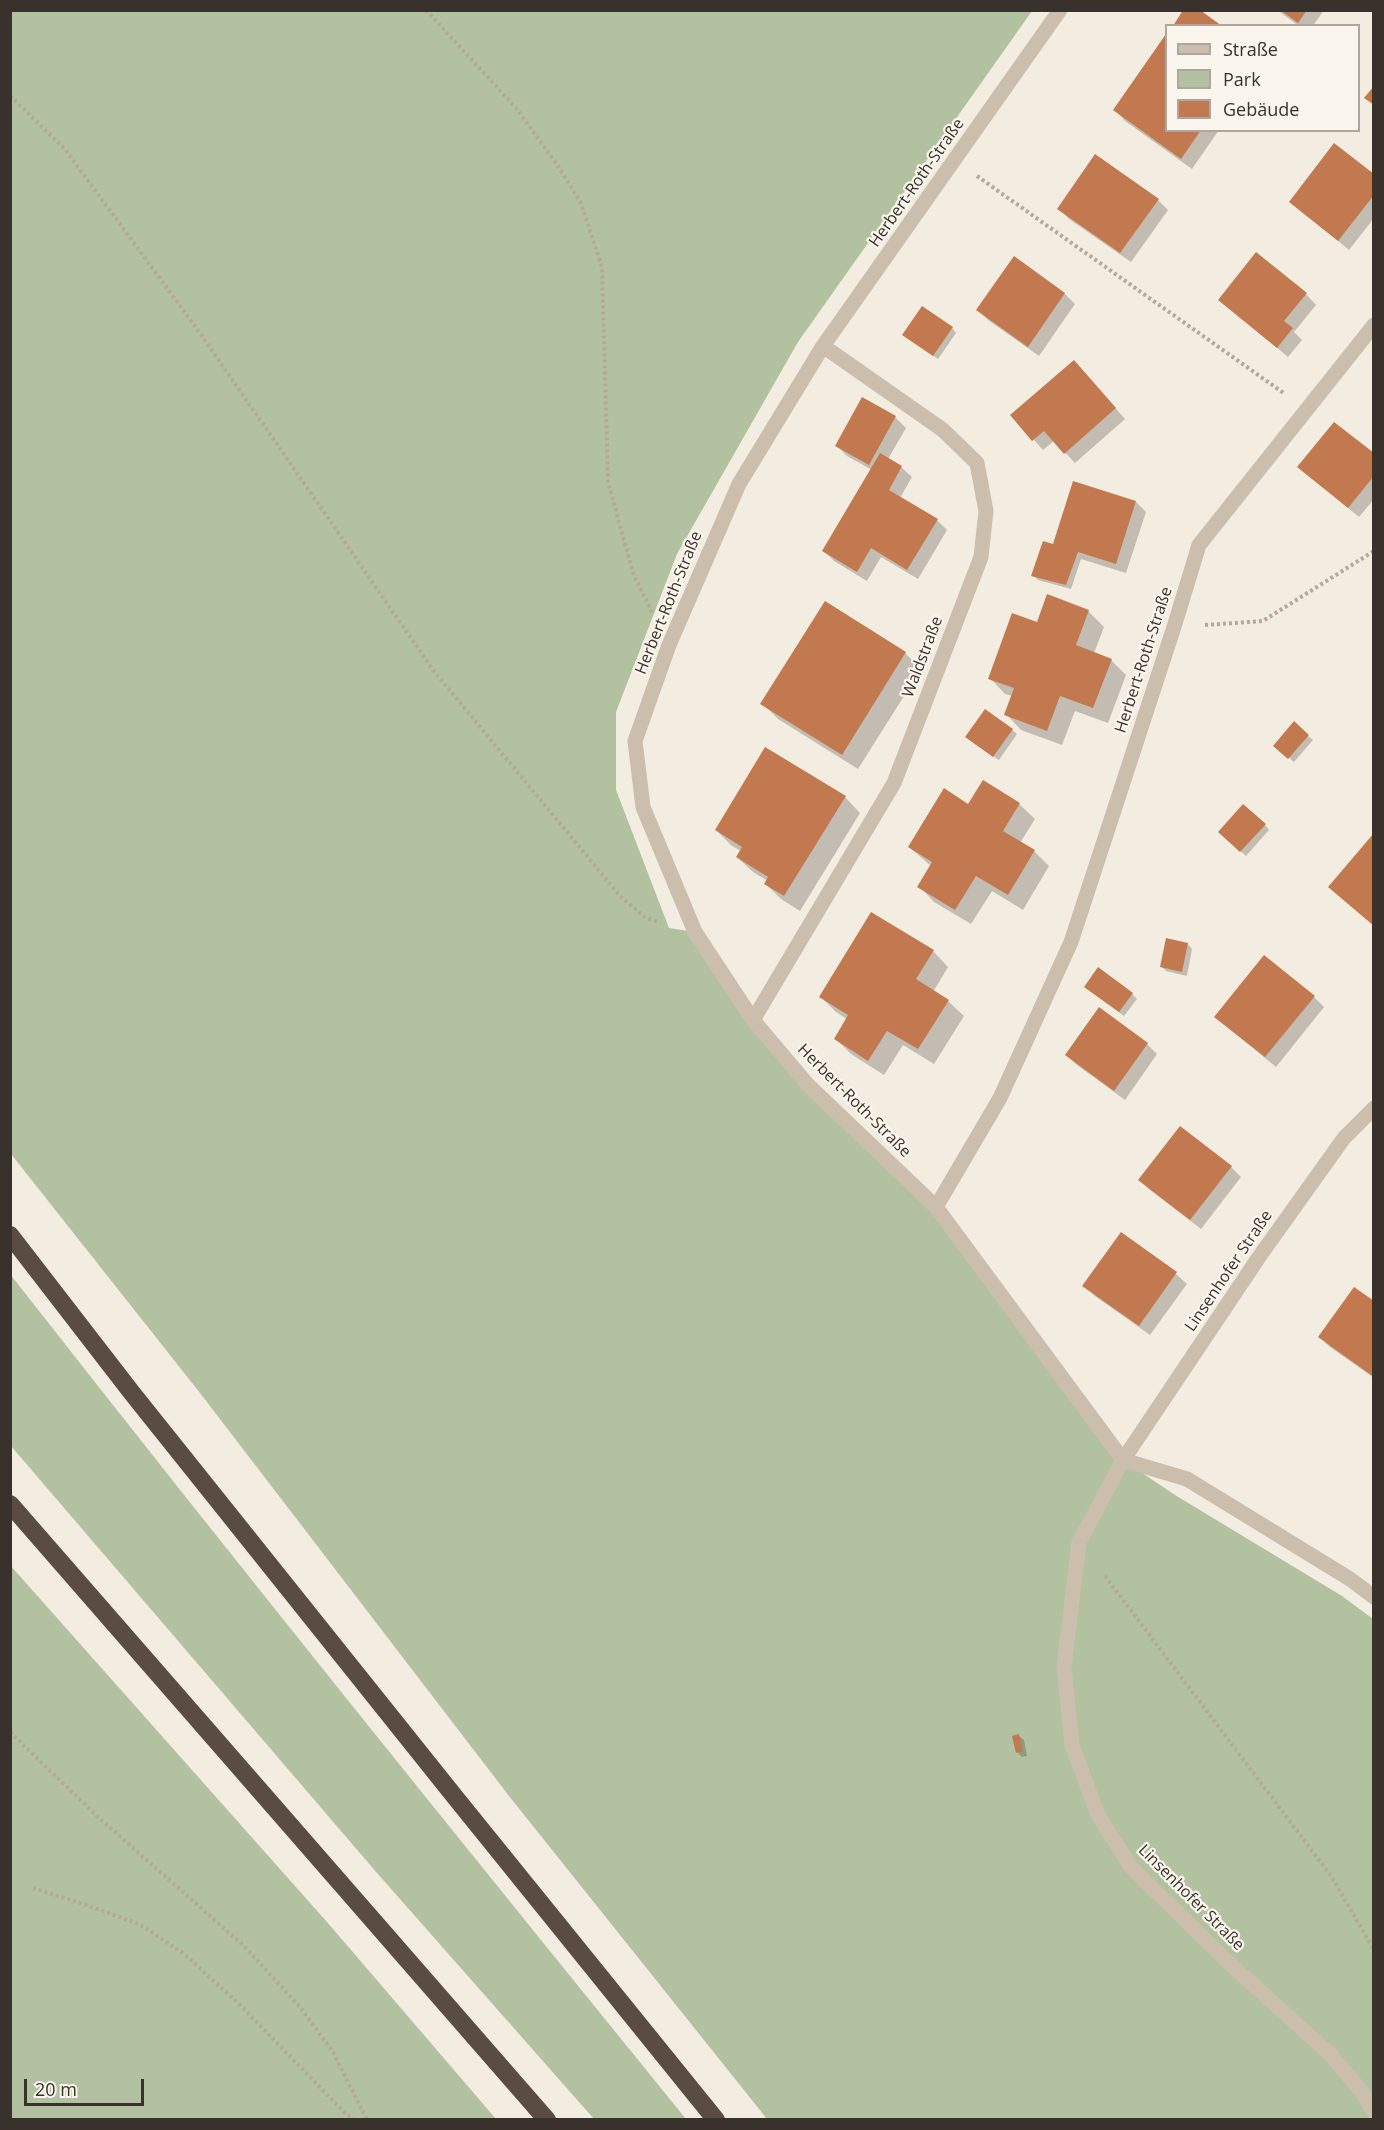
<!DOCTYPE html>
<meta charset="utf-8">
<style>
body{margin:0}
#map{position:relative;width:1384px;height:2130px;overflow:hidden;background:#f3ece0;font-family:"Open Sans",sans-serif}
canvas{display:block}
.frame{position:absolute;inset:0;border:12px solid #39312b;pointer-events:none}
.legend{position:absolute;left:1165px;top:24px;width:195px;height:108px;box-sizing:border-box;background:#faf6ed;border:2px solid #ada79f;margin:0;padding:8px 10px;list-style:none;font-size:18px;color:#39312b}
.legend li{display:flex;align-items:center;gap:12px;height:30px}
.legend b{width:30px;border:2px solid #ada79f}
.scale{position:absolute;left:24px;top:2079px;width:120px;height:27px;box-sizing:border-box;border:3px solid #39312b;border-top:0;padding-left:8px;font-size:18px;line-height:21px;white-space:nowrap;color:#39312b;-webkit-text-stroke:4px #faf6ed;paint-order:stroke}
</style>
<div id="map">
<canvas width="1384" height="2130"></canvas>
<div class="frame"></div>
<ul class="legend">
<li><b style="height:8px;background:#cbbeac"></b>Straße</li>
<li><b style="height:16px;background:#b2c2a0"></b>Park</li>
<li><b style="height:16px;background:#c2794f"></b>Gebäude</li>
</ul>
<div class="scale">20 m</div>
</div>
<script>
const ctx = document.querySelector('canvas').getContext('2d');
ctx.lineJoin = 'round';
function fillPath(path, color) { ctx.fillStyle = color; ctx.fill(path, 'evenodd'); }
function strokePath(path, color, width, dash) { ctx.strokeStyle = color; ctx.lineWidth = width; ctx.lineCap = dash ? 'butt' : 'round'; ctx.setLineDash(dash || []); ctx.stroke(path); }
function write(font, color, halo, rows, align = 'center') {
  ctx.font = font + ' "Open Sans",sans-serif'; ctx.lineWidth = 4.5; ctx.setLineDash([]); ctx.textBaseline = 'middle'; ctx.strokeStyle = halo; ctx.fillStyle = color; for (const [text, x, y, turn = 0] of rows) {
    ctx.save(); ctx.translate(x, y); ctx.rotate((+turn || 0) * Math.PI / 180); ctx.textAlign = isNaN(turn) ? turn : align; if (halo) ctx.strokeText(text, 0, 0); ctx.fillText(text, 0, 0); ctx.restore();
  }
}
fillPath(new Path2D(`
 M11,11H1032L798,342L677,554L616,712V790L669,928L695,932L753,1020L936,1207L1123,1460L1175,1495L1342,1596L1373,1619V2119H767L509,1796L200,1393L11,1154Z
 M10,1274C232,1558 459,1839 686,2119H594L377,1873L11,1446Z
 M10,1565L327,1922L496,2119H11Z`), '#b2c2a0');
fillPath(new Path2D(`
 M1277,10H1324L1313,26H1299Z
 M1166,37V130H1219L1192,169L1125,121L1115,110Z
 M1374,176V218L1349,250L1291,202Z
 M1158,200L1168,210L1131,262L1069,219L1059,208Z
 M1015,258L1065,294L1075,304L1039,356L988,320L978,310Z
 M1306,294L1316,305L1294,332L1302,340L1288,357L1220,300Z
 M952,328L956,333L938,359L904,335Z
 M1084,372L1125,419L1075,463L1054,441L1043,450L1012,415Z
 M863,399L895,417L906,428L888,459L901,467L912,477L900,498L937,520L947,530L918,579L881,557L867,581L834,561L824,551L872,470L847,456L837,446Z
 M1374,455V499L1359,517L1299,467Z
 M1136,502L1146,512L1126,573L1081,559L1071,589L1038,580L1033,575L1054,546Z
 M825,603L905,653L921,669L858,769L778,719L762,703Z
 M1088,611L1104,627L1094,653L1111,660L1126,675L1108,723L1075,711L1062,745L1021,730L1006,714L1013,696L1005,694L990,678L1037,624Z
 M1012,730L1017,734L999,760L971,741Z
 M1308,736L1313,740L1294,762L1280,750Z
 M845,797L860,813L800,911L781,899L766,884L768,881L753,872L737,857L741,851L732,846L716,830Z
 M1019,804L1035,819L1020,843L1034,851L1049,866L1023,910L992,891L971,924L934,902L919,886L931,866L909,847L969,806Z
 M1265,825L1269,830L1246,856L1224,837Z
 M1188,944L1192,949L1187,976L1166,971L1162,967Z
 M933,951L948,967L933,992L948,1001L964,1016L934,1064L903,1045L884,1075L851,1054L836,1039L847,1019L836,1012L821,997Z
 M1090,991L1132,994L1137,999L1124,1016Z
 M1314,997L1324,1007L1276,1067L1227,1027Z
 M1147,1044L1157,1054L1125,1100L1077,1065L1066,1055Z
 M1231,1167L1241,1177L1201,1229L1150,1190L1140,1180Z
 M1121,1234L1176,1274L1187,1284L1150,1335L1095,1296L1084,1286Z
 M1374,1302V1378L1330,1347L1320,1337Z
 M1019,1736L1024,1740L1027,1756L1022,1757L1017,1752Z`), '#0003');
fillPath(new Path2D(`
 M1183,10H1200L1222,26H1173Z
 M1280,10H1307L1298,23Z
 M1166,34V130H1201L1181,159L1113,110Z
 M1374,86V105L1364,98Z
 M1334,143L1374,174V195L1338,241L1289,202Z
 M1095,154L1159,199L1120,253L1057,209Z
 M1256,252L1307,293L1284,321L1293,328L1277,348L1218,300Z
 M1014,256L1065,293L1028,347L976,310Z
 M922,306L953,327L933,356L902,335Z
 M1074,360L1116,408L1064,454L1044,431L1032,441L1010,415Z
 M862,397L896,416L869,465L835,446Z
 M1334,422L1374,453V476L1348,508L1297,467Z
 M880,453L902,466L889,490L938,519L907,570L871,548L857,572L822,551Z
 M1073,481L1136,501L1116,564L1078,552L1066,585L1031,576L1043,541L1053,544Z
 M1047,594L1089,610L1076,645L1112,659L1093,708L1060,696L1047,731L1004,715L1014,688L988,679L1012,613L1037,622Z
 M825,601L906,652L842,755L760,704Z
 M985,709L1013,729L993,757L965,737Z
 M1294,721L1309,735L1288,759L1273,746Z
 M765,747L846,796L784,896L764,884L768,877L736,857L742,847L715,830Z
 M983,780L1020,803L1003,831L1035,850L1008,895L976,876L955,910L917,887L932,862L908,847L944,788L968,804Z
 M1243,804L1266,824L1240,852L1218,832Z
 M1374,833V926L1328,887Z
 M871,912L934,950L916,979L949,1000L918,1049L887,1031L868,1061L834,1039L848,1015L819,997Z
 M1166,938L1188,943L1182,972L1160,967Z
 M1264,955L1315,996L1265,1057L1214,1017Z
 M1098,967L1133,993L1119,1012L1084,987Z
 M1099,1007L1148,1043L1114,1091L1065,1055Z
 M1180,1126L1232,1166L1190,1220L1138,1180Z
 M1121,1232L1177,1272L1139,1326L1082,1286Z
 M1354,1287L1374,1301V1377L1318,1337Z
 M1019,1734L1023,1751L1016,1753L1012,1736Z`), '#c2794f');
strokePath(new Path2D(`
 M426,10L516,108L556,163L580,201L602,267L608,482L634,576L652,612
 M10,96L64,148L200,333L433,670L620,896L646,918L660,922
 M977,176L1285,394
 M1205,625L1263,621L1374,551
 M1105,1576L1331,1876L1374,1950
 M10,1732L98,1817L244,1946L300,2007L333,2052L367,2120
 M33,1888L86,1905L139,1924L183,1953L239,2004L346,2114L355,2120`), '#b7a896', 4, [3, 3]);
strokePath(new Path2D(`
 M1060,10L823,346L739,484L669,645L635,741L643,807L695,932L753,1020L808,1085L936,1207L1123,1460
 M753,1020L894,783L981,557L986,511L977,463L943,430L823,346
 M1374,1108L1344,1138L1259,1257L1123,1460L1079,1542L1064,1667L1072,1745L1098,1815L1131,1867L1229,1963L1331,2055L1362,2092L1374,2112
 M936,1207L1000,1098L1071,942L1174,627L1199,545L1374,325
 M1123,1460L1187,1479L1350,1579L1374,1597`), '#cbbeac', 15);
strokePath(new Path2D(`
 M10,1235L132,1393L455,1797L716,2120
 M10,1504L547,2120`), '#5a4c42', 18);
write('16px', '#39312b', '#faf6ed', [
 ["Herbert-Roth-Straße",917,183,-55],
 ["Herbert-Roth-Straße",669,603,-68],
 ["Waldstraße",923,657,-69],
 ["Herbert-Roth-Straße",1144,660,-72],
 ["Herbert-Roth-Straße",854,1101,45],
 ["Linsenhofer Straße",1229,1271,-56],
 ["Linsenhofer Straße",1191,1898,45]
]);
</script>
